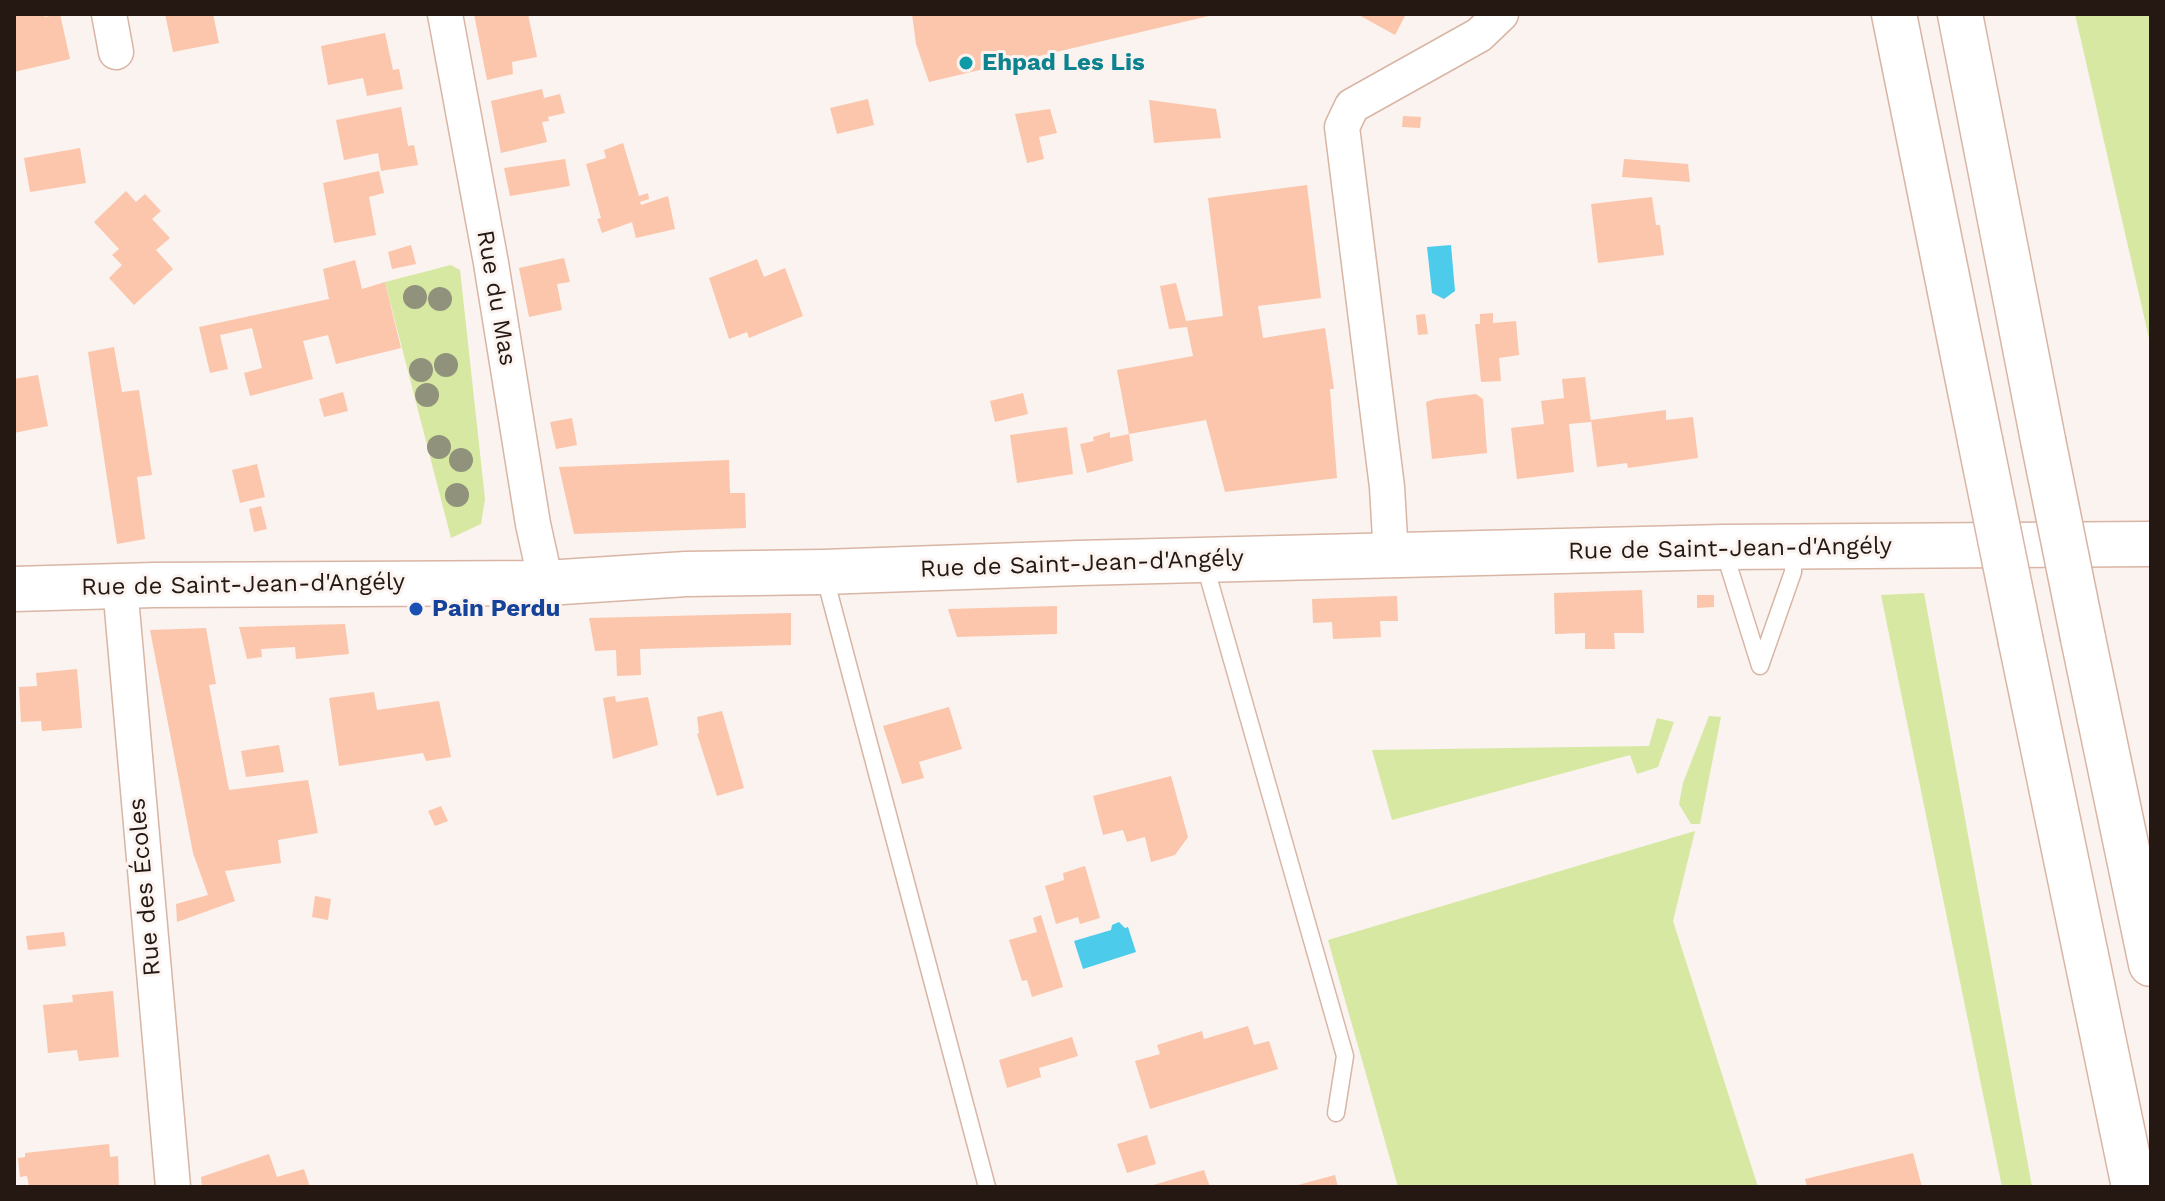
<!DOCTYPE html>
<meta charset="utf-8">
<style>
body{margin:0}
#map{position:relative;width:2165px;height:1201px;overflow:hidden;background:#faf3ef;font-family:"Work Sans",sans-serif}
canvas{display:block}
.frame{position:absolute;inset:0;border:16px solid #251812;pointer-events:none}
</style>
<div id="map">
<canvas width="2165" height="1201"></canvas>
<div class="frame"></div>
</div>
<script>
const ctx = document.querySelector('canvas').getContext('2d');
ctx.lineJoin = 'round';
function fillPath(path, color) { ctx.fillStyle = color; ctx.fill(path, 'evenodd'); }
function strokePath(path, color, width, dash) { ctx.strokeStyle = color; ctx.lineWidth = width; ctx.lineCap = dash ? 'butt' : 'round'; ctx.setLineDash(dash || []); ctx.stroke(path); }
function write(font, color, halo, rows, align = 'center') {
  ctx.font = font + ' "Work Sans",sans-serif'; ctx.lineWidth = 6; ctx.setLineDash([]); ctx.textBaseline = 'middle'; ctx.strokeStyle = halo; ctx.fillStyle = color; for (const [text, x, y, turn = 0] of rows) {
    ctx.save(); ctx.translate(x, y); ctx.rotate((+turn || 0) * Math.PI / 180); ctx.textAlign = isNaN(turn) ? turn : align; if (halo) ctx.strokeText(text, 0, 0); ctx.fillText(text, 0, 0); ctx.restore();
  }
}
fillPath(new Path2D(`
 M2075,14H2151V347Z
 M451,265L460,270L485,499L481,524L451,538L385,282Z
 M1924,593L2032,1187H2002L1881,595Z
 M1709,716L1721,717L1700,824H1691L1679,804L1683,783Z
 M1657,718L1674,722L1658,767L1637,774L1630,755L1392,820L1372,750L1649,746Z
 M1695,831L1673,921L1758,1187H1398L1328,940Z`), '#d6e8a2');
fillPath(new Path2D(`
 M1451,245L1455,291L1444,299L1432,293L1427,247Z
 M1119,922L1125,928L1128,927L1136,952L1083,969L1074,941L1111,930L1112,925Z`), '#4ccbeb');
fillPath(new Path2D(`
 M14,14H44L45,17L60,14L70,59L14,72Z
 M165,14H213L219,43L173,52Z
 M474,14H528L537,57L512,62L513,74L487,80Z
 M912,14H1213V15L929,82L916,44Z
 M1357,14H1406L1395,35Z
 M385,33L393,70L399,69L403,89L367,96L363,78L328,85L321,46Z
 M542,89L544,98L560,94L565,113L548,117L549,121L542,122L547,142L501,153L491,101Z
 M868,99L874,125L837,134L830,108Z
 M1149,100L1216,109L1221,138L1154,143Z
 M401,107L408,146L414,145L418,165L381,171L378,153L344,160L336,120Z
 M1050,109L1057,133L1039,137L1044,159L1027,163L1015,114Z
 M1403,116L1421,117L1420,128L1402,127Z
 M623,143L639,196L648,193L649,199L640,202L641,205L668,196L675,229L636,238L632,222L602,233L597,219L601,218L586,164L606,158L604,150Z
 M80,148L86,183L30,192L24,158Z
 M565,159L570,186L510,196L504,168Z
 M1624,159L1688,164L1690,182L1622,177Z
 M379,171L384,193L369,197L376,235L334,243L323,183Z
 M1307,185L1321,298L1258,306L1263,338L1325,328L1334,389H1330L1337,478L1225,492L1206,420L1129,434L1133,461L1087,473L1080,444L1094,441L1093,437L1110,432V438L1129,434L1117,370L1193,356L1187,327L1169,329L1160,286L1176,283L1186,321L1223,316L1208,198Z
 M126,191L136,202L145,194L161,211L152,219L170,238L156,250L173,269L134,305L109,278L122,265L112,255L119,249L94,222Z
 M1652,197L1656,225H1660L1664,255L1598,263L1591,204Z
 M411,245L416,264L392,269L388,252Z
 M564,258L570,282L557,284L562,310L529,317L519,268Z
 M757,259L764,277L785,268L803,316L749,338L747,332L729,339L709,278Z
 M355,260L362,289L385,282L401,348L336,364L328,335L303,341L313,379L250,396L244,373L262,368L252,328L220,335L228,369L210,373L199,327L329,299L323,269Z
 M1493,313V323L1516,321L1519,355L1499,358L1501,381L1481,382L1475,324H1480V314Z
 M1425,314L1428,334L1418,335L1416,315Z
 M114,347L122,392L139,390L152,475L137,477L145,539L117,544L88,352Z
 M38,375L48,426L14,433V379Z
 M1585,377L1591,422L1569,424L1574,472L1517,479L1511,428L1544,424L1541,401L1564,398L1562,379Z
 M343,392L348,411L324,417L319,399Z
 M1023,393L1028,414L995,422L990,401Z
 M1476,394L1483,399L1487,453L1432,459L1426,402L1435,399Z
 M1666,410V420L1693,417L1698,458L1628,468L1627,463L1597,467L1591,420Z
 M572,418L577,445L556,449L550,422Z
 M1067,427L1073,474L1017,483L1010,435Z
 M729,460L730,493H745L746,528L574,534L559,467Z
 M257,464L265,497L240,503L232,470Z
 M261,506L267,529L254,532L249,509Z
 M1642,590L1644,633H1614L1615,649H1585V633L1555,634L1554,593Z
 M1697,595H1714V607L1697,608Z
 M1397,596L1398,621H1380L1381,637L1333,639L1332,622L1313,623L1312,599Z
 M1057,606V634L957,637L948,609Z
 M791,613V645L640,649L641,675L617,676L616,650L595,651L589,618Z
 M345,624L349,654L296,659L295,647L261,649L262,657L247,659L239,627Z
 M206,628L216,684L209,685L229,790L308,780L318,833L278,840L281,863L225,871L235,901L177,922L176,904L208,895L193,853L150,630Z
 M77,669L82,728L42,731L41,721L21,722L19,687L37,686L36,673Z
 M374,692L377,710L439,701L451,757L426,761L423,753L339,766L329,698Z
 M615,696L616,702L648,697L658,745L613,759L603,698Z
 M949,707L962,749L919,762L924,778L902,784L883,726Z
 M722,711L744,788L717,796L697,734L699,733L697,717Z
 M279,745L284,772L246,777L241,751Z
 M1171,776L1188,837L1175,855L1151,862L1145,837L1127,842L1123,830L1103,835L1093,796Z
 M441,806L448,821L435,826L428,811Z
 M1085,866L1100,918L1080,924L1078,917L1056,924L1045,886L1064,880L1063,873Z
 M315,896L331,899L328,920L312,917Z
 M1041,915L1063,987L1032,997L1027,980L1022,981L1009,940L1037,932L1033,918Z
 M64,932L66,946L28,950L26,936Z
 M113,991L119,1057L79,1061L77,1050L48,1053L43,1005L73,1002L72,995Z
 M1248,1026L1254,1045L1269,1041L1278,1069L1150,1109L1135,1061L1160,1054L1157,1045L1202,1031L1204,1039Z
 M1072,1037L1078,1056L1039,1068L1041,1077L1007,1088L999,1060Z
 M1147,1135L1156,1164L1127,1173L1117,1144Z
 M109,1144L110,1157L118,1156L119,1187H29L27,1176L20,1177L18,1158L25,1157V1153Z
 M1913,1153L1922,1187H1807L1805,1179Z
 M269,1154L277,1177L304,1169L310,1187H202L201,1177Z
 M1204,1170L1210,1187H1150V1186Z
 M1335,1175L1338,1187H1294V1186Z`), '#fbc6ac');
const lane = new Path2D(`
 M1723,548L1760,666
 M1204,562L1345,1056L1336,1113
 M824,574L987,1187
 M1760,666L1793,572L1794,550`);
const street = new Path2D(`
 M109,14L116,52
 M445,14L491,263L533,524L546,583
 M1391,556L1387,487L1342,127L1352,106L1479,35L1501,14
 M120,586L173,1187`);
const secondary = new Path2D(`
 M14,589L154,585L546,583L686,574L823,572L1078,563L1723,547L2151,544`);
const highway = new Path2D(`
 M1894,14L1980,440
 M1960,14L2043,440
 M2083,638L2151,964
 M2021,642L2134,1187`);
strokePath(lane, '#d8b5a4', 19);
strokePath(street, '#d8b5a4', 37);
strokePath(secondary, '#d8b5a4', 47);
strokePath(highway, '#d8b5a4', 47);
strokePath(lane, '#fff', 16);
strokePath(street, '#fff', 34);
strokePath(secondary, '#fff', 44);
strokePath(highway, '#fff', 44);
const highwayBridge = new Path2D(`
 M1980,440L2021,642
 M2043,440L2083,638`);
strokePath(highwayBridge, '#d8b5a4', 47, []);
strokePath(highwayBridge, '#fff', 44);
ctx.fillStyle = '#90927b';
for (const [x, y] of [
 [415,297],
 [440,299],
 [446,365],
 [421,370],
 [427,395],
 [439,447],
 [461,460],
 [457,495]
]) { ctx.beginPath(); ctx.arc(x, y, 12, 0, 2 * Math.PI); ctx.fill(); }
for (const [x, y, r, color] of [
 [966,63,8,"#0f9aa8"],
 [416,609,8,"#1a4fb4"]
]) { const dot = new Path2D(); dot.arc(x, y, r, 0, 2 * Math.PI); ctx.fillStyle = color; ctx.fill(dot); strokePath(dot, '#faf3ef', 3); }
write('bold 24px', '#0d838f', '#faf3ef', [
 ["Ehpad Les Lis",982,63]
], 'left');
write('24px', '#251812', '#faf3ef', [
 ["Rue du Mas",496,298,80],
 ["Rue de Saint-Jean-d'Angély",1730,549,-1],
 ["Rue de Saint-Jean-d'Angély",1082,564,-2],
 ["Rue de Saint-Jean-d'Angély",243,585,-1],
 ["Rue des Écoles",145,887,-95]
]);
write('bold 24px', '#164399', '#faf3ef', [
 ["Pain Perdu",432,609]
], 'left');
</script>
